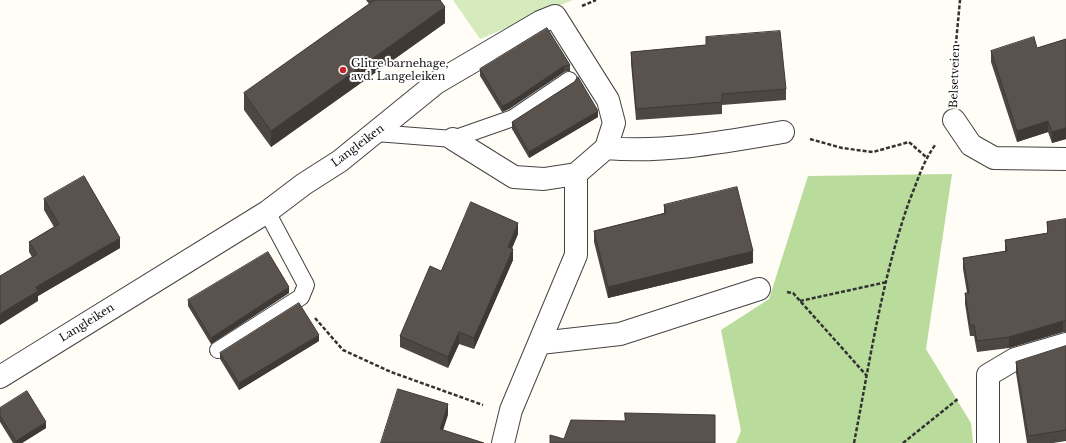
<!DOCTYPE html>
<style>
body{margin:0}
canvas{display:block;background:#fffdf5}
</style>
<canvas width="1066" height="443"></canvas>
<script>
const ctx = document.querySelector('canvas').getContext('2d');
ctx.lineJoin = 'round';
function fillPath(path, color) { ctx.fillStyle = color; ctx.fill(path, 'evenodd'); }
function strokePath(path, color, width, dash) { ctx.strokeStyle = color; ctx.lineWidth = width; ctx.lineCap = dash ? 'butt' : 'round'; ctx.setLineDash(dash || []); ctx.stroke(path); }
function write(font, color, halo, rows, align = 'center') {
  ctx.font = font + ' "Libre Baskerville",serif'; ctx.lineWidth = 4; ctx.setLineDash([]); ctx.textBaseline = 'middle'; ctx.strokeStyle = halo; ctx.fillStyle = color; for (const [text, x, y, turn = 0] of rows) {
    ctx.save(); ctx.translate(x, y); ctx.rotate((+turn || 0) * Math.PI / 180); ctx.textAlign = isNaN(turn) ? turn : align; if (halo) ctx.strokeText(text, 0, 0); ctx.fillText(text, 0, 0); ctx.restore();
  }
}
fillPath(new Path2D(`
 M453,0H573L480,39Z`), '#d5ebbd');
fillPath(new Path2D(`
 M952,174L926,349L971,423L973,443H736L741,431L721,330L769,299L808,176Z`), '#b9dc9c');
const lane = new Path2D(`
 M376,133L453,139L513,118L569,80
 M218,350L301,297L306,285L267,212`);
const street = new Path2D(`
 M954,120L971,145L994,158L1066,159
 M606,148C665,153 724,142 783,132
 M540,343L620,334L759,289
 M0,377L267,212L304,184L340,161L436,83L540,22L555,16L608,100L614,123L606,148L576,174L544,179L514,177L453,139
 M503,443L511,410L576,255V174
 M988,443V375L1015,359L1066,344`);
strokePath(lane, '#444', 18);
strokePath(street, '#444', 24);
strokePath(new Path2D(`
 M582,6L596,0
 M953,93V75L960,0
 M810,139L842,148L873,152L909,142L926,157
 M787,292L793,293L867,376
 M800,301L887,282
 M315,318L343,350L391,372L483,405
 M854,443C870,361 882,277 910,199C918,180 923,161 936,144
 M903,443L959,398`), '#333', 2.5, [4, 2]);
strokePath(lane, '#fff', 16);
strokePath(street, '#fff', 22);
fillPath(new Path2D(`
 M366,0H440L445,23L271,147L244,110V93L369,4Z
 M706,37L786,89V100L722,105V114L636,120L631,63V52L706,45Z
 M1066,39V139L1052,143L1048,132L1017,142L991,62V51L1037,48Z
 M570,65V71L564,72L509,109L502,112L480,76V69Z
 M598,117L529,158L512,129V122Z
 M44,199L120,248L38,296V301L32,257L29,252V242L54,227L44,210Z
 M664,205L753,263L608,298L594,242V231L664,213Z
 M1066,219V332H1063L1009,348L977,352L974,336H970L965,304V293H967L963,269V258L1005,251V240L1047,233V222Z
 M518,234L512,248L513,260L474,349L459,344L448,368L400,347V336Z
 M289,293L211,344L188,306V300Z
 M319,341L239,390L220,359V353Z
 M1066,346V441L1053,443H1027L1016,373V362Z
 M0,408L46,428L22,443H13L0,422Z`), '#4d4742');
fillPath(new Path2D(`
 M445,7V23L271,147V131Z
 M564,66V72L509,109L502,112V106Z
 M598,111V117L529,158V152Z
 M1048,121V132L1017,142V131Z
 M1066,128V139L1052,143V132Z
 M518,223V234L508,258V247Z
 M120,238V248L38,296V301L0,325V314L36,287Z
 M513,249V260L474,349V338Z
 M753,251V263L608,298V287Z
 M289,287V293L211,344V338Z
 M1063,321V332L1009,348V337Z
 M459,332V344L448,368V357Z
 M319,335V341L239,390V383Z
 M448,404V415L440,440V429Z
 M46,422V428L22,443H16V441Z`), '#3f3936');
const building = new Path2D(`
 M375,0H440L445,7L271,131L244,93Z
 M547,28L570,65L564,66L509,103L502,106L480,69Z
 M780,31L786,89L722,94V102L636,109L631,52L706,45V37Z
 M1034,37L1037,48L1066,39V128L1052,132L1048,121L1017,131L991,51Z
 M578,77L598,111L529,152L512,122L574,82Z
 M84,176L120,238L36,287L38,291L0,314V276L37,254L29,242L59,224L44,199Z
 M737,187L753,251L608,287L594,231L666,213L664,205Z
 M471,202L518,223L508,247L513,249L474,338L459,332L448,357L400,336L430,266L441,271Z
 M1066,219V321H1063L1009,337L977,341L974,325H970L965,293H969L963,258L1007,251L1005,240L1048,233L1047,222Z
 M268,252L289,287L211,338L188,300Z
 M299,303L319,335L239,383L220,353Z
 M1066,346V430L1028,436L1016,362Z
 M398,389L448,404L440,429L484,443H381Z
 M27,391L46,422L16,441L0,416V408Z
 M625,413L715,415V443H550V435L564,439L571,420L625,421Z`);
fillPath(building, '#5a524d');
strokePath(building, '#3f3936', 1);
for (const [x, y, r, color] of [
 [343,70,4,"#c4262e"]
]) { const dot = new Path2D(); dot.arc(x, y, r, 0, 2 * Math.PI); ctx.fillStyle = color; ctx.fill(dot); strokePath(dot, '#fff', 1.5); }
write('11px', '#111', '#fff', [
 ["Glitre barnehage,",351,64],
 ["avd. Langeleiken",351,77]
], 'left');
write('11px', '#111', '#fff', [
 ["Belsetveien",955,76,-88],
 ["Langleiken",358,146,-37],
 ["Langleiken",87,323,-32]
]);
</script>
